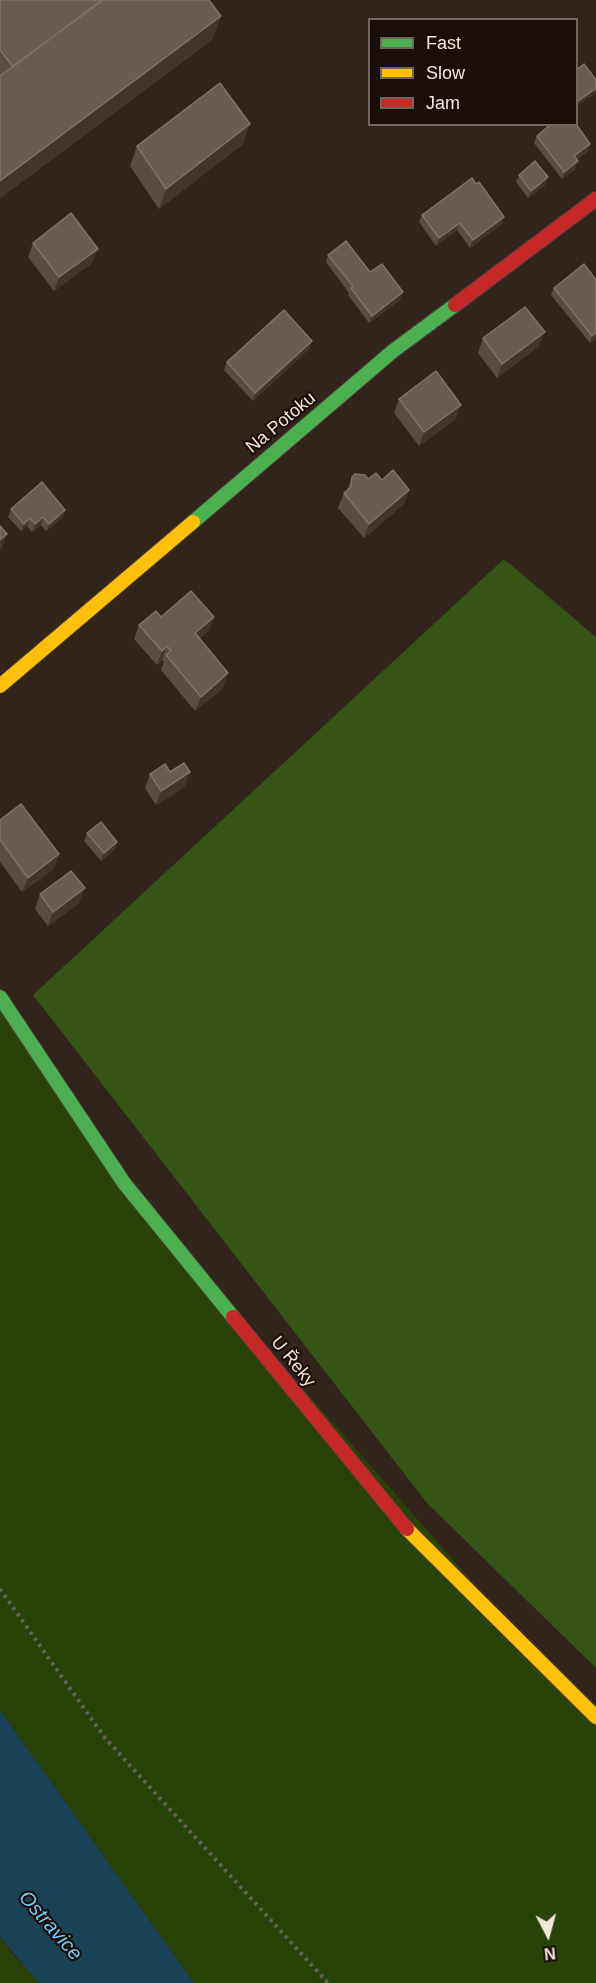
<!DOCTYPE html>
<meta charset="utf-8">
<style>
body{margin:0}
#map{position:relative;width:596px;height:1983px;overflow:hidden;background:#31241b;font-family:Helvetica,sans-serif}
canvas{display:block}
.legend{position:absolute;left:368px;top:18px;width:210px;height:108px;box-sizing:border-box;background:#190f08;border:2px solid #71655d;margin:0;padding:8px 10px;list-style:none;font-size:18px;color:#f5e6dc}
.legend li{display:flex;align-items:center;gap:12px;height:30px}
.legend b{width:30px;border:2px solid #71655d}
.north{position:absolute;left:518px;top:1905px;width:60px;height:60px;-webkit-text-stroke:4px #190f08;paint-order:stroke;rotate:174deg;font-size:16px;font-weight:700;line-height:24px;text-align:center;color:#f5e6dc}
.north::after{content:'';display:block;margin:auto;width:21px;height:27px;background:#f5e6dc;clip-path:polygon(50% 0,100% 100%,50% 72%,0 100%)}
</style>
<div id="map">
<canvas width="596" height="1983"></canvas>
<ul class="legend">
<li><b style="height:8px;background:#4caf50"></b>Fast</li>
<li><b style="height:8px;background:#ffc107"></b>Slow</li>
<li><b style="height:8px;background:#c62828"></b>Jam</li>
</ul>
<div class="north">N</div>
</div>
<script>
const ctx = document.querySelector('canvas').getContext('2d');
ctx.lineJoin = 'round';
function fillPath(path, color) { ctx.fillStyle = color; ctx.fill(path, 'evenodd'); }
function strokePath(path, color, width, dash) { ctx.strokeStyle = color; ctx.lineWidth = width; ctx.lineCap = dash ? 'butt' : 'round'; ctx.setLineDash(dash || []); ctx.stroke(path); }
function write(font, color, halo, rows, align = 'center') {
  ctx.font = font + ' Helvetica,sans-serif'; ctx.lineWidth = 4.5; ctx.setLineDash([]); ctx.textBaseline = 'middle'; ctx.strokeStyle = halo; ctx.fillStyle = color; for (const [text, x, y, turn = 0] of rows) {
    ctx.save(); ctx.translate(x, y); ctx.rotate((+turn || 0) * Math.PI / 180); ctx.textAlign = isNaN(turn) ? turn : align; if (halo) ctx.strokeText(text, 0, 0); ctx.fillText(text, 0, 0); ctx.restore();
  }
}
fillPath(new Path2D(`
 M0,999L124,1184L596,1723V1983H194L0,1710Z
 M0,1937L13,1954L41,1983H0Z`), '#284207');
fillPath(new Path2D(`
 M504,559L596,637V1668L427,1503L33,995Z`), '#375417');
fillPath(new Path2D(`
 M0,1710L194,1983H39L0,1937Z`), '#1a4357');
const fast = new Path2D(`
 M193,522L393,351L455,305
 M0,997L124,1183L233,1317`);
const slow = new Path2D(`
 M0,686L193,522
 M407,1529L596,1717`);
const jam = new Path2D(`
 M455,305L596,199
 M233,1317L407,1529`);
strokePath(fast, '#4c413a', 16);
strokePath(slow, '#4c413a', 16);
strokePath(jam, '#4c413a', 16);
strokePath(new Path2D(`
 M0,1589L105,1738L328,1983`), '#6a605b', 4, [3, 4.5]);
strokePath(fast, '#4caf50', 14);
strokePath(slow, '#ffc107', 14);
strokePath(jam, '#c62828', 14);
fillPath(new Path2D(`
 M0,0L221,16L212,40L0,198Z
 M537,136L588,151L576,160L575,169L562,179L534,143Z
 M243,144L159,209L130,166L137,146Z
 M519,175L548,177L545,185L528,198L516,182Z
 M422,215L502,224L470,248L457,230L436,246L419,222Z
 M33,243L92,263L54,291L28,257Z
 M328,255L370,272L400,300L369,323L348,295L349,293L326,262Z
 M596,280V338L590,343L551,295L554,288Z
 M483,338L539,346L497,378L478,353Z
 M312,341L309,349L253,401L224,370L227,362Z
 M399,399L456,419L419,446L394,413Z
 M352,477L382,480L409,490L404,504L364,538L338,508L344,493L347,490Z
 M11,509L65,510L63,517L46,531L41,525L32,532L27,526L21,531L8,517Z
 M161,617H214L208,631L199,639L223,688L195,711L161,670L164,662L162,660L157,665L134,639L139,625Z
 M170,772L185,787L156,805L145,788L150,774Z
 M0,820L54,869L22,892L0,862Z
 M87,833L117,842L115,849L101,861L84,841Z
 M40,894L79,903L48,926L35,909Z`), '#5b4c41');
fillPath(new Path2D(`
 M221,16L212,40L0,198V181Z
 M596,88V93L576,107L578,101Z
 M250,124L243,144L159,209L166,189Z
 M590,144L588,151L571,163L574,156Z
 M578,161L575,169L562,179L564,172Z
 M548,177L545,185L528,198L531,191Z
 M504,217L502,224L470,248L473,240Z
 M460,223L457,230L436,246L439,238Z
 M98,249L92,263L54,291L59,277Z
 M403,292L400,300L369,323L372,316Z
 M545,332L539,346L497,378L502,364Z
 M596,333V338L590,343L592,336Z
 M312,341L309,349L253,401L255,393Z
 M461,405L456,419L419,446L424,432Z
 M409,490L404,504L364,538L369,524Z
 M65,510L63,517L46,531L49,524Z
 M43,517L41,525L32,532L35,524Z
 M30,518L27,526L21,531L24,524Z
 M7,534L2,548L0,550V540Z
 M214,617L208,631L189,648L195,633Z
 M167,646L162,660L157,665L162,651Z
 M228,673L223,688L195,711L201,697Z
 M190,772L185,787L156,805L161,791Z
 M117,842L115,849L101,861L104,853Z
 M59,854L54,869L22,892L28,878Z
 M85,888L79,903L48,926L53,912Z`), '#43352b');
const building = new Path2D(`
 M0,0H102L13,67L0,50Z
 M103,0H209L221,16L0,181V76Z
 M584,64L596,80V88L578,101L576,99V70Z
 M220,83L250,124L166,189L137,146Z
 M551,124H576L590,144L574,156L578,161L564,172L537,136Z
 M535,161L548,177L531,191L519,175Z
 M472,178L476,184L479,182L504,217L473,240L460,223L439,238L422,215Z
 M71,213L98,249L59,277L33,243Z
 M346,241L370,272L382,264L403,292L372,316L351,288L353,286L328,255Z
 M584,264L596,280V333L592,336L554,288Z
 M525,307L545,332L502,364L483,338Z
 M284,310L312,341L255,393L227,362Z
 M436,371L461,405L424,432L399,399Z
 M393,470L409,490L369,524L344,493L351,487L352,477L355,474L365,475L368,479L376,473L382,480Z
 M42,482L65,510L49,524L43,517L35,524L30,518L24,524L11,509Z
 M0,526L7,534L0,540Z
 M191,591L214,617L195,633L228,673L201,697L166,655L171,651L167,646L162,651L139,625L156,611L161,617Z
 M184,763L190,772L161,791L150,774L165,764L170,772Z
 M21,804L59,854L28,878L0,840V820Z
 M101,822L117,842L104,853L87,833Z
 M71,871L85,888L53,912L40,894Z`);
fillPath(building, '#6b5c51');
strokePath(building, '#817267', 1.5);
write('18px', '#f5e6dc', '#190f08', [
 ["Na Potoku",281,423,-40],
 ["U Řeky",293,1362,51]
]);
write('italic 20px', '#72cbfa', '#190f08', [
 ["Ostravice",50,1926,49]
]);
</script>
